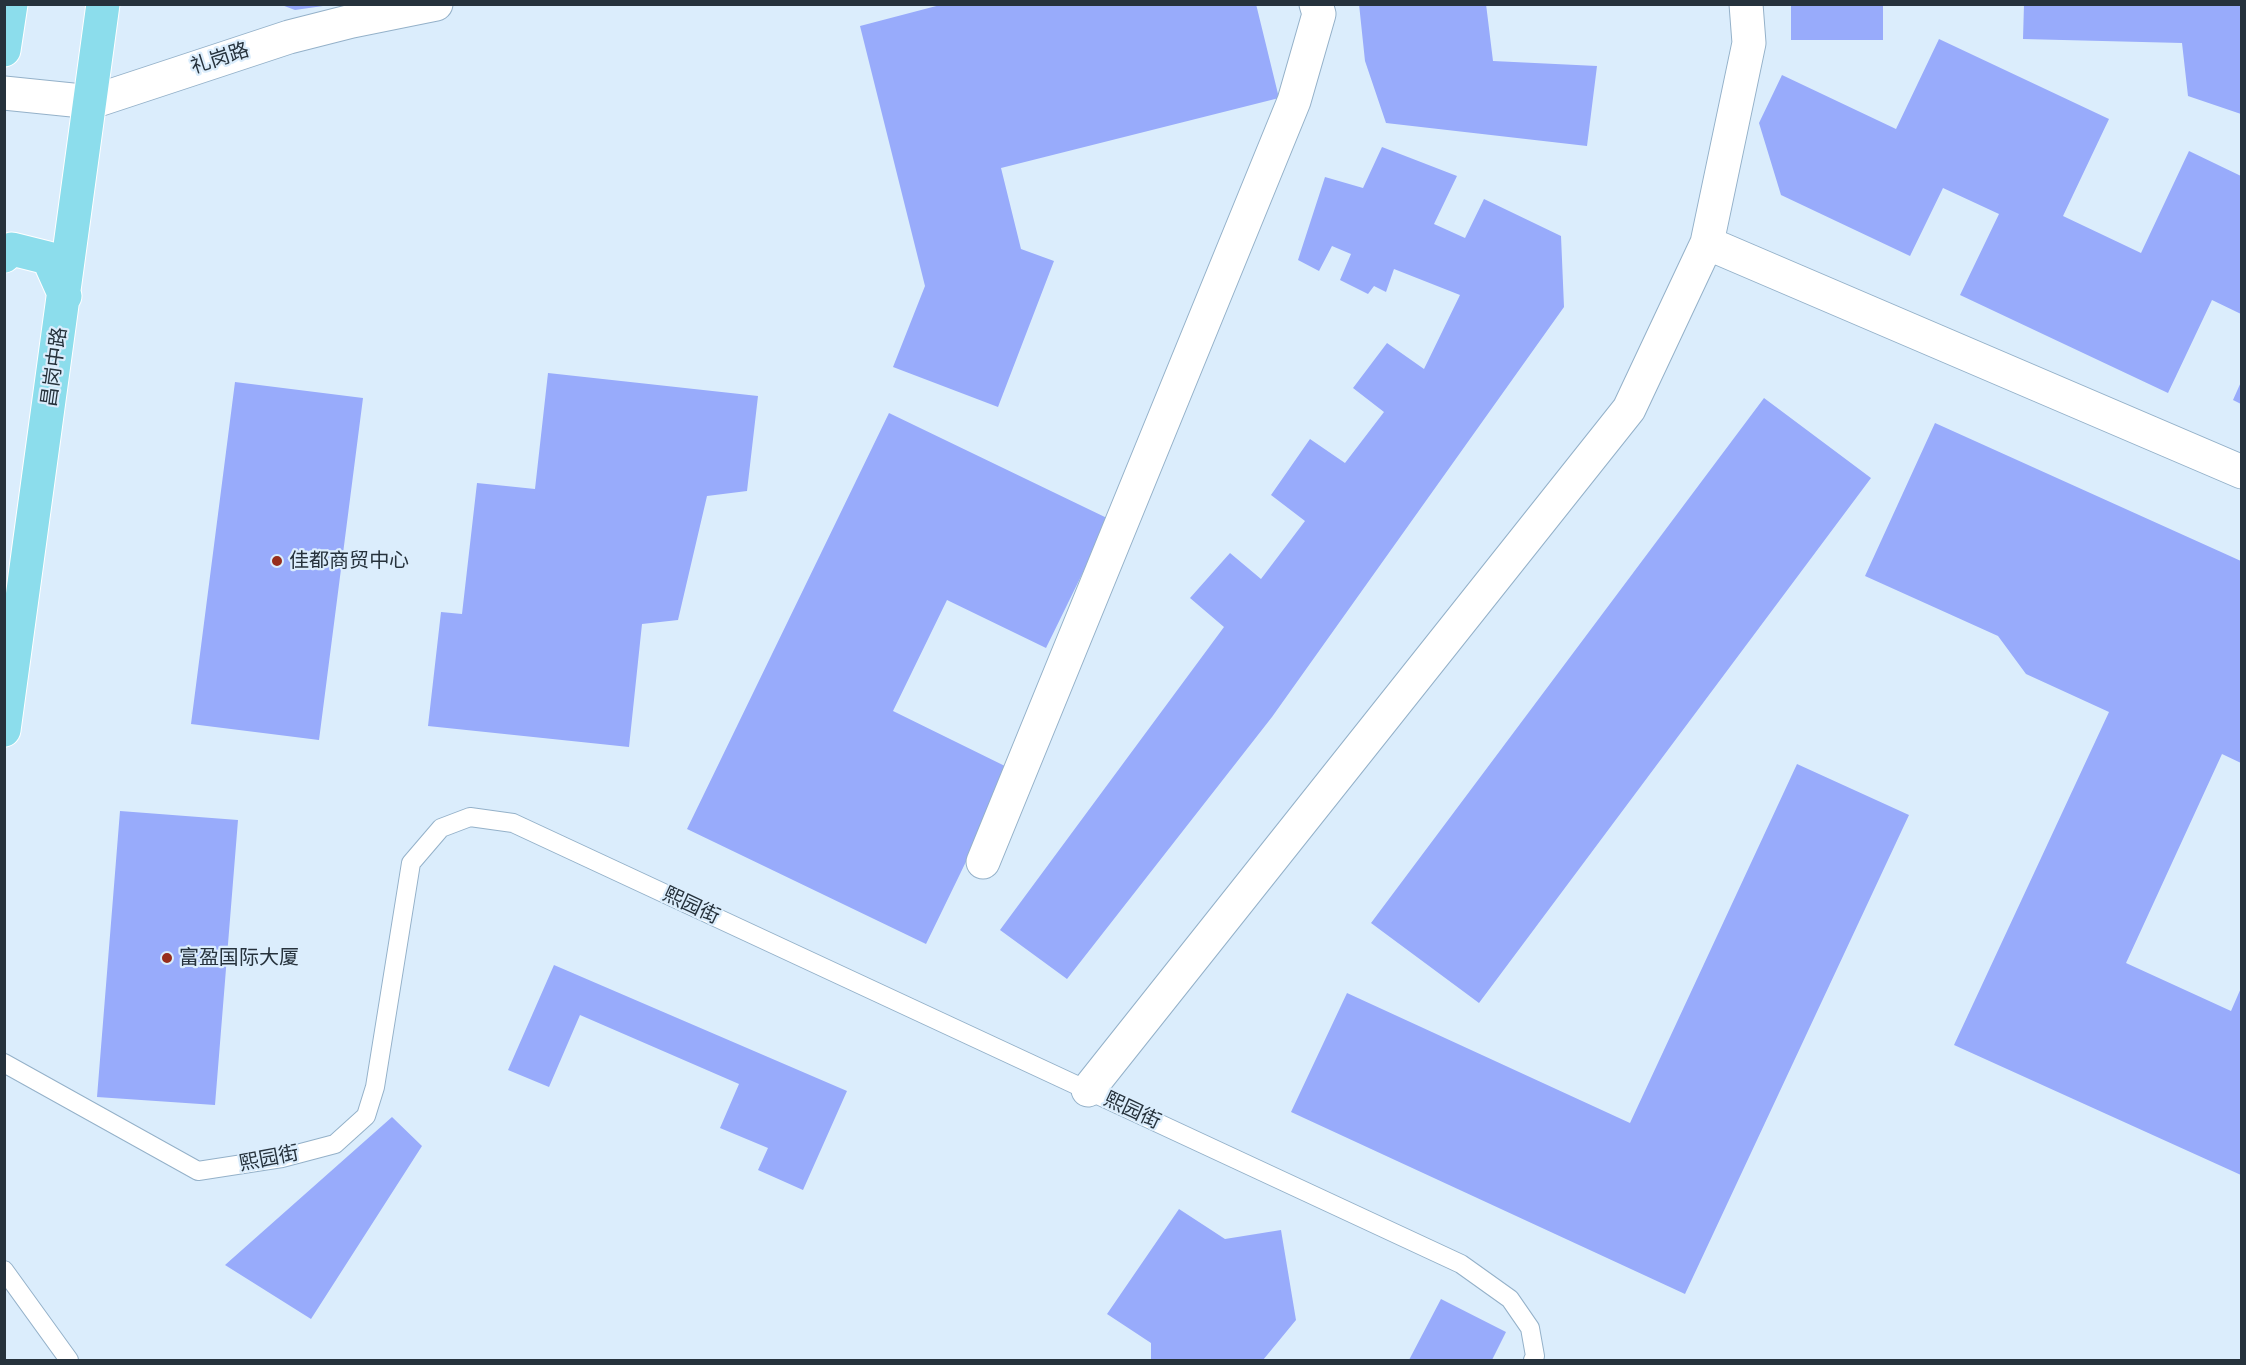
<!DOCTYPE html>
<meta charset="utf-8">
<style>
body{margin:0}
#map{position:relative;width:2246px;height:1365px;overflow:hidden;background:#dbedfc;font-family:"Fira Sans",sans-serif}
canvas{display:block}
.frame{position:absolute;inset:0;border:6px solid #26323c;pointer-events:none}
</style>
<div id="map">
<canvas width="2246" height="1365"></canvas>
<div class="frame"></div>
</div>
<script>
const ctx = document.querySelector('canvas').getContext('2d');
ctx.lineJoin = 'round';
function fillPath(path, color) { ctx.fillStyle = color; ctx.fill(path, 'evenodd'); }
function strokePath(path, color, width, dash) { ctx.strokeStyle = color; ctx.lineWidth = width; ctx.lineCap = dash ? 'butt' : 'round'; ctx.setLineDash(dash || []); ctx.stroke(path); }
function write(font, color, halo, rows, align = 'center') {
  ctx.font = font + ' "Fira Sans","Noto Sans SC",sans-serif'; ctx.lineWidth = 4.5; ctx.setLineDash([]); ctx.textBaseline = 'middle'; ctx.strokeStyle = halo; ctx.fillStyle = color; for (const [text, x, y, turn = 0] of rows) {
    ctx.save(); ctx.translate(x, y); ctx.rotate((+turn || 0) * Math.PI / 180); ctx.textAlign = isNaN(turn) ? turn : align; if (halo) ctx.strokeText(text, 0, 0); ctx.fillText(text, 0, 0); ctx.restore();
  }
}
fillPath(new Path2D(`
 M279,4H322L323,6L295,10Z
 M944,4H1256L1279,98L1001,168L1021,249L1054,261L998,407L893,367L925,286L860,26Z
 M1359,4H1486L1493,61L1597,66L1587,146L1386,123L1365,61Z
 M1791,4H1883V40H1791Z
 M2024,4H2241V114L2188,96L2182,43L2023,39Z
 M1939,39L2109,119L2063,216L2141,253L2189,151L2241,176V314L2212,300L2168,393L1960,295L1999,214L1943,188L1910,256L1781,195L1759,123L1782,75L1896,129Z
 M1382,147L1457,176L1434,224L1465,238L1484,199L1561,236L1564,307L1272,717L1067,979L1000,930L1224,627L1190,598L1230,553L1261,579L1305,521L1271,495L1310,439L1345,463L1384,412L1353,388L1387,343L1424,369L1460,295L1394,269L1386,292L1374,286L1368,294L1340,280L1351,254L1332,246L1319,271L1298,260L1325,177L1363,188Z
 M548,373L758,396L747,491L707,496L678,620L642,624L629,747L428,726L441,612L462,614L477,483L535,489Z
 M235,382L363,398L319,740L191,724Z
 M2241,382V404L2233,400Z
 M1764,398L1871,478L1479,1003L1371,923Z
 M889,413L1109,519L1046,648L947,600L893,711L1011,769L926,944L687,829Z
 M1935,423L2241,561V763L2222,754L2126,963L2231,1011L2241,988V1175L1954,1045L2109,712L2026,674L1998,636L1865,576Z
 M1797,764L1909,815L1685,1294L1291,1112L1347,993L1630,1123Z
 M120,811L238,820L215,1105L97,1097Z
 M554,965L847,1091L803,1190L758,1170L768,1148L720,1128L739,1084L580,1015L549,1087L508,1070Z
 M392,1117L422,1146L311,1319L225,1265Z
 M1179,1209L1225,1239L1281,1230L1296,1320L1263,1360H1151V1343L1107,1314Z
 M1441,1299L1506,1332L1492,1360H1409Z`), '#98abfb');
const service = new Path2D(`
 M4,1063L198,1171L282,1158L335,1144L366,1116L375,1087L411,863L441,828L470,817L513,823L1461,1264L1510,1299L1530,1328L1535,1356L1533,1360
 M4,1270L69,1360`);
const minor = new Path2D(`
 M1707,243L2242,472
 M983,862L1294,101L1319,14L1316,4
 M1088,1090L1629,409L1707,243L1749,43L1746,4`);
const tertiary = new Path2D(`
 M4,93L92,102L289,37L352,21L436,4`);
const primary = new Path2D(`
 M4,50L11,4
 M4,256L12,249L48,258L65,296
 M4,730L103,4`);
strokePath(service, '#94b1c9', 20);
strokePath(minor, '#94b1c9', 35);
strokePath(tertiary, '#94b1c9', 35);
strokePath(primary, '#fff', 35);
strokePath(service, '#fff', 18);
strokePath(minor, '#fff', 33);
strokePath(tertiary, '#fff', 33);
strokePath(primary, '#8cddec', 33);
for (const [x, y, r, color] of [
 [277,561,6,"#972d1c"],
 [167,958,6,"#972d1c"]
]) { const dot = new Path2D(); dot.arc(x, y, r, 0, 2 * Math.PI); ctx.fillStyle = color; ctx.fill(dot); strokePath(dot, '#dbedfc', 2); }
write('20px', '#26323c', '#dbedfc', [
 ["礼岗路",220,59,-18],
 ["昌岗中路",55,367,-82],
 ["熙园街",691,906,25],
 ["熙园街",1132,1111,25],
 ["熙园街",269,1159,-11]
]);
write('20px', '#26323c', '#dbedfc', [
 ["佳都商贸中心",289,561],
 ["富盈国际大厦",179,958]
], 'left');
</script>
